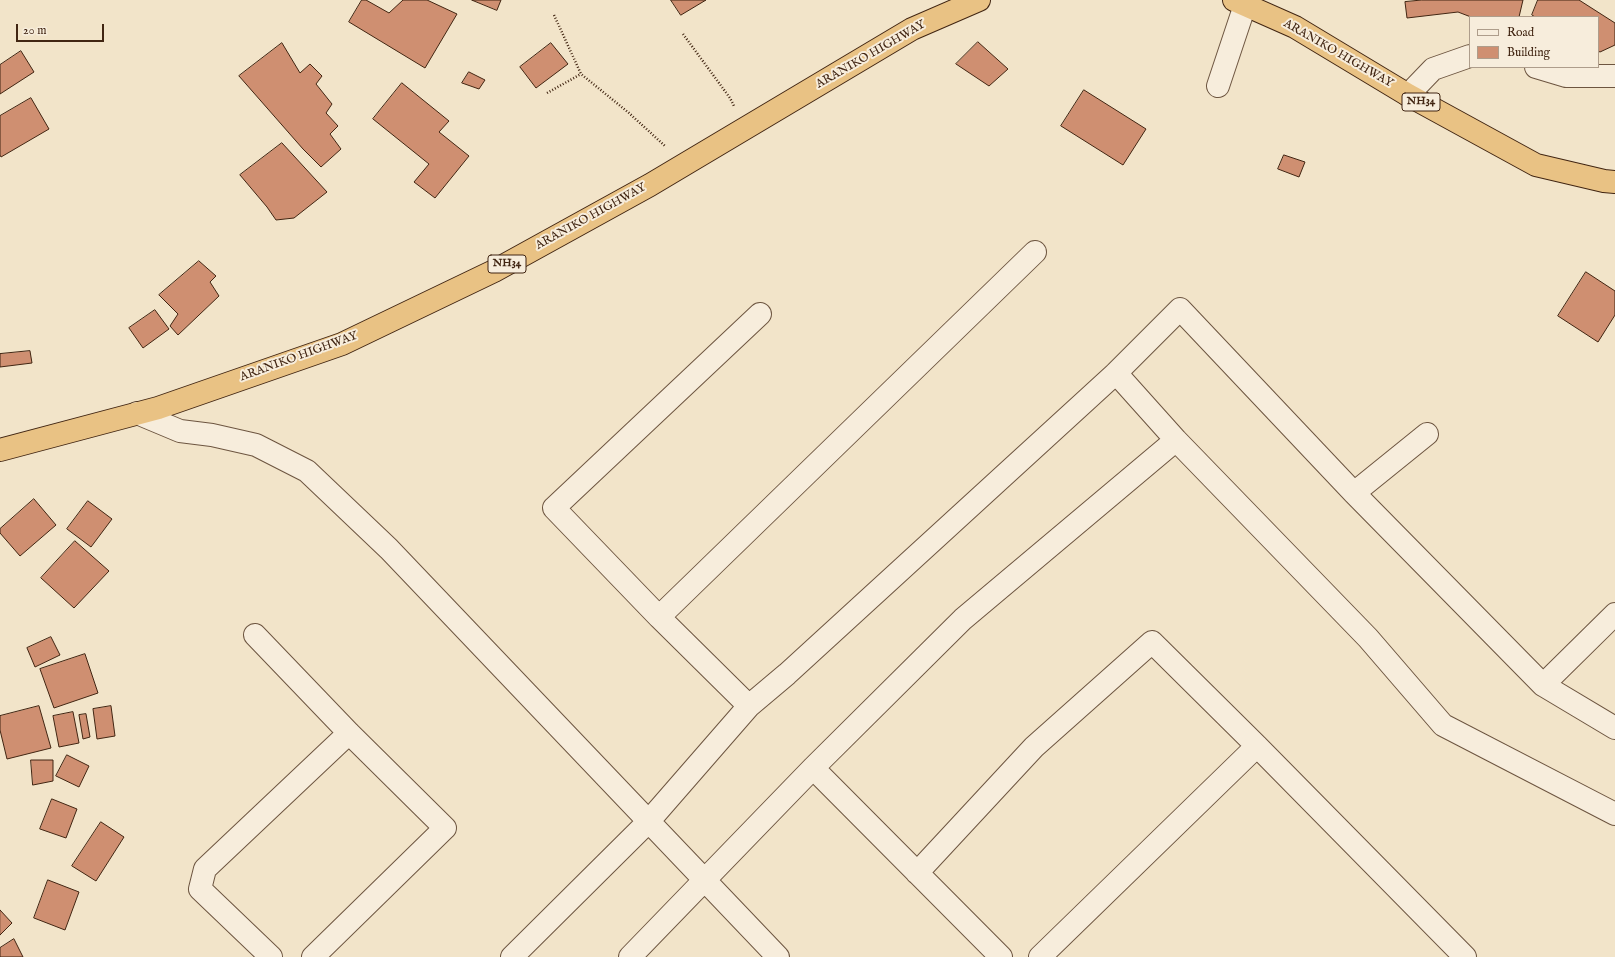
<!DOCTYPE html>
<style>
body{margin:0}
#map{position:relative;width:1615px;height:957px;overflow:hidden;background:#f2e4c9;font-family:"IM FELL English",serif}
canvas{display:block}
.legend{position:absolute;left:1469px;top:16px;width:130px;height:52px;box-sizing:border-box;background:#f7eddc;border:1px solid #ae9d8b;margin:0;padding:5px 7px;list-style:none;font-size:12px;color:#412512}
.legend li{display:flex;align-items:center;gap:8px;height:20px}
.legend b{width:20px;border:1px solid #ae9d8b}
.scale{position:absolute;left:16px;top:24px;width:88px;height:18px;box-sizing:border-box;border:2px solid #412512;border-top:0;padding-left:5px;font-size:12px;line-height:14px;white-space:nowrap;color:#412512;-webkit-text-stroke:3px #f7eddc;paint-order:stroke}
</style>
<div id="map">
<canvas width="1615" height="957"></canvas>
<ul class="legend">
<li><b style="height:5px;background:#f7eddc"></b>Road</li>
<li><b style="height:11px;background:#cf8f71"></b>Building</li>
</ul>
<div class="scale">20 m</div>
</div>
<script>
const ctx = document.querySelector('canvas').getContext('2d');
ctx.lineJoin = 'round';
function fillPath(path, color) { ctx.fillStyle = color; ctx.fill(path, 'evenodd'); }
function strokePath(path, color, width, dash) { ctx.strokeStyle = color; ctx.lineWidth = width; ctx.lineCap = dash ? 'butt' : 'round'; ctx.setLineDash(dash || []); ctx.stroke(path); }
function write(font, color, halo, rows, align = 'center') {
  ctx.font = font + ' "IM FELL English",serif'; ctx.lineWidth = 4; ctx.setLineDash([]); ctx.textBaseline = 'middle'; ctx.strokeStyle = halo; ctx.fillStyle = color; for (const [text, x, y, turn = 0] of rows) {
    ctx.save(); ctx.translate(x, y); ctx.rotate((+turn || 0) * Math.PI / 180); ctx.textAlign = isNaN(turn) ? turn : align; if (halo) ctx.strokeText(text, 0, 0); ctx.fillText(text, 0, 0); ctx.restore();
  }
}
const building = new Path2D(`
 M362,0H366L389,13L403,0H427L457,14L425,68L349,22Z
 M472,0H501L497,10Z
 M671,0H706L681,15Z
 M1422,0H1523L1519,17H1471L1458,12L1407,18L1405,2Z
 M1538,0H1579L1615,23V45L1600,52L1598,51V17H1535L1532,15Z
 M978,42L1008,69L989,86L956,64Z
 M282,43L300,73L310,64L322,76L316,84L332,104L326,113L338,126L330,134L341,149L321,167L303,149L239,76Z
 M551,43L568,64L536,88L520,67Z
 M21,51L34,72L0,94V65Z
 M469,72L485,80L479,89L462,83Z
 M402,83L449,121L439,132L469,156L435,198L414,182L429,164L373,119Z
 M1084,90L1146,129L1123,165L1061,126Z
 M31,98L49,129L1,157L0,155V116Z
 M282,143L327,192L294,218L276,220L267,207L240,175Z
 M1284,155L1305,162L1299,177L1278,169Z
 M199,261L216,276L210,282L219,296L178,335L170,326L178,314L159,295Z
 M1586,272L1615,291V315L1598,342L1558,316Z
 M155,310L169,329L143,348L129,328Z
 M30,351L32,363L0,367V354Z
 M34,499L56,525L20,556L0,533V529Z
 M88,501L112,519L91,547L67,529Z
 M75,541L109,571L74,608L41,578Z
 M51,637L60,655L35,667L27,648Z
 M85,654L98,693L54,708L40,669Z
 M39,706L51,748L7,759L0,730V716Z
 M111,706L115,736L97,739L93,709Z
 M73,712L79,743L59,747L53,716Z
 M86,714L90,737L83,739L79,715Z
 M67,755L89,766L79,787L56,776Z
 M31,760H53V781L33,785Z
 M52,799L77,809L66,838L40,829Z
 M101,822L124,837L96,881L72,866Z
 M48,880L79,892L65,930L34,918Z
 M0,910L12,923L0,935Z
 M14,939L23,957H0V948Z`);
fillPath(building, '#cf8f71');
strokePath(building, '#412512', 1);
const minor = new Path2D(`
 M1536,67L1566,76H1615
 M1218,86L1245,5
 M1408,95L1433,69L1470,56
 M1116,373L1176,440L1368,638L1443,725L1615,814
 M137,413L180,431L212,435L256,445L307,471L389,549L778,957
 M1354,493L1427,434
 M659,617L1035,252
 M255,635L349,733L445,828L313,957
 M1543,685L1615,614
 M749,706L659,617L554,508L760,314
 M813,768L1001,957
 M917,873L1034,747L1152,642L1257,746L1465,957
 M271,957L200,889L205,869L349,733
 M512,957L648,822L749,706L787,674L1116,373L1180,309L1354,493L1543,685L1615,728
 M630,957L813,768L963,619L1176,440
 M1040,957L1257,746`);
const highway = new Path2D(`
 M1234,0L1295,27L1408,95L1536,165L1604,181L1615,182
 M0,450L158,408L342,344L494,271L650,185L912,29L979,0`);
strokePath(minor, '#6d5540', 24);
strokePath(highway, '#412512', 24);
strokePath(new Path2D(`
 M554,15L581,74L629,113L665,146
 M683,34L730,98L734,106
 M547,93L581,74`), '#412512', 2.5, [1, 2]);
strokePath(minor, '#f7eddc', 22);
strokePath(highway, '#e9c284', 22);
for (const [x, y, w] of [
 [1421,102,38],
 [507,264,38]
]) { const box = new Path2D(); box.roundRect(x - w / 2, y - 9, w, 18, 3); ctx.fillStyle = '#f7eddc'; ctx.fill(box); strokePath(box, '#412512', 1); }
write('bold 11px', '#412512', null, [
 ["NH34",1421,102],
 ["NH34",507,264]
]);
write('12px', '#412512', '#f7eddc', [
 ["ARANIKO HIGHWAY",1338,54,30],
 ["ARANIKO HIGHWAY",871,55,-30],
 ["ARANIKO HIGHWAY",591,217,-29],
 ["ARANIKO HIGHWAY",299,357,-20]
]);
</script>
